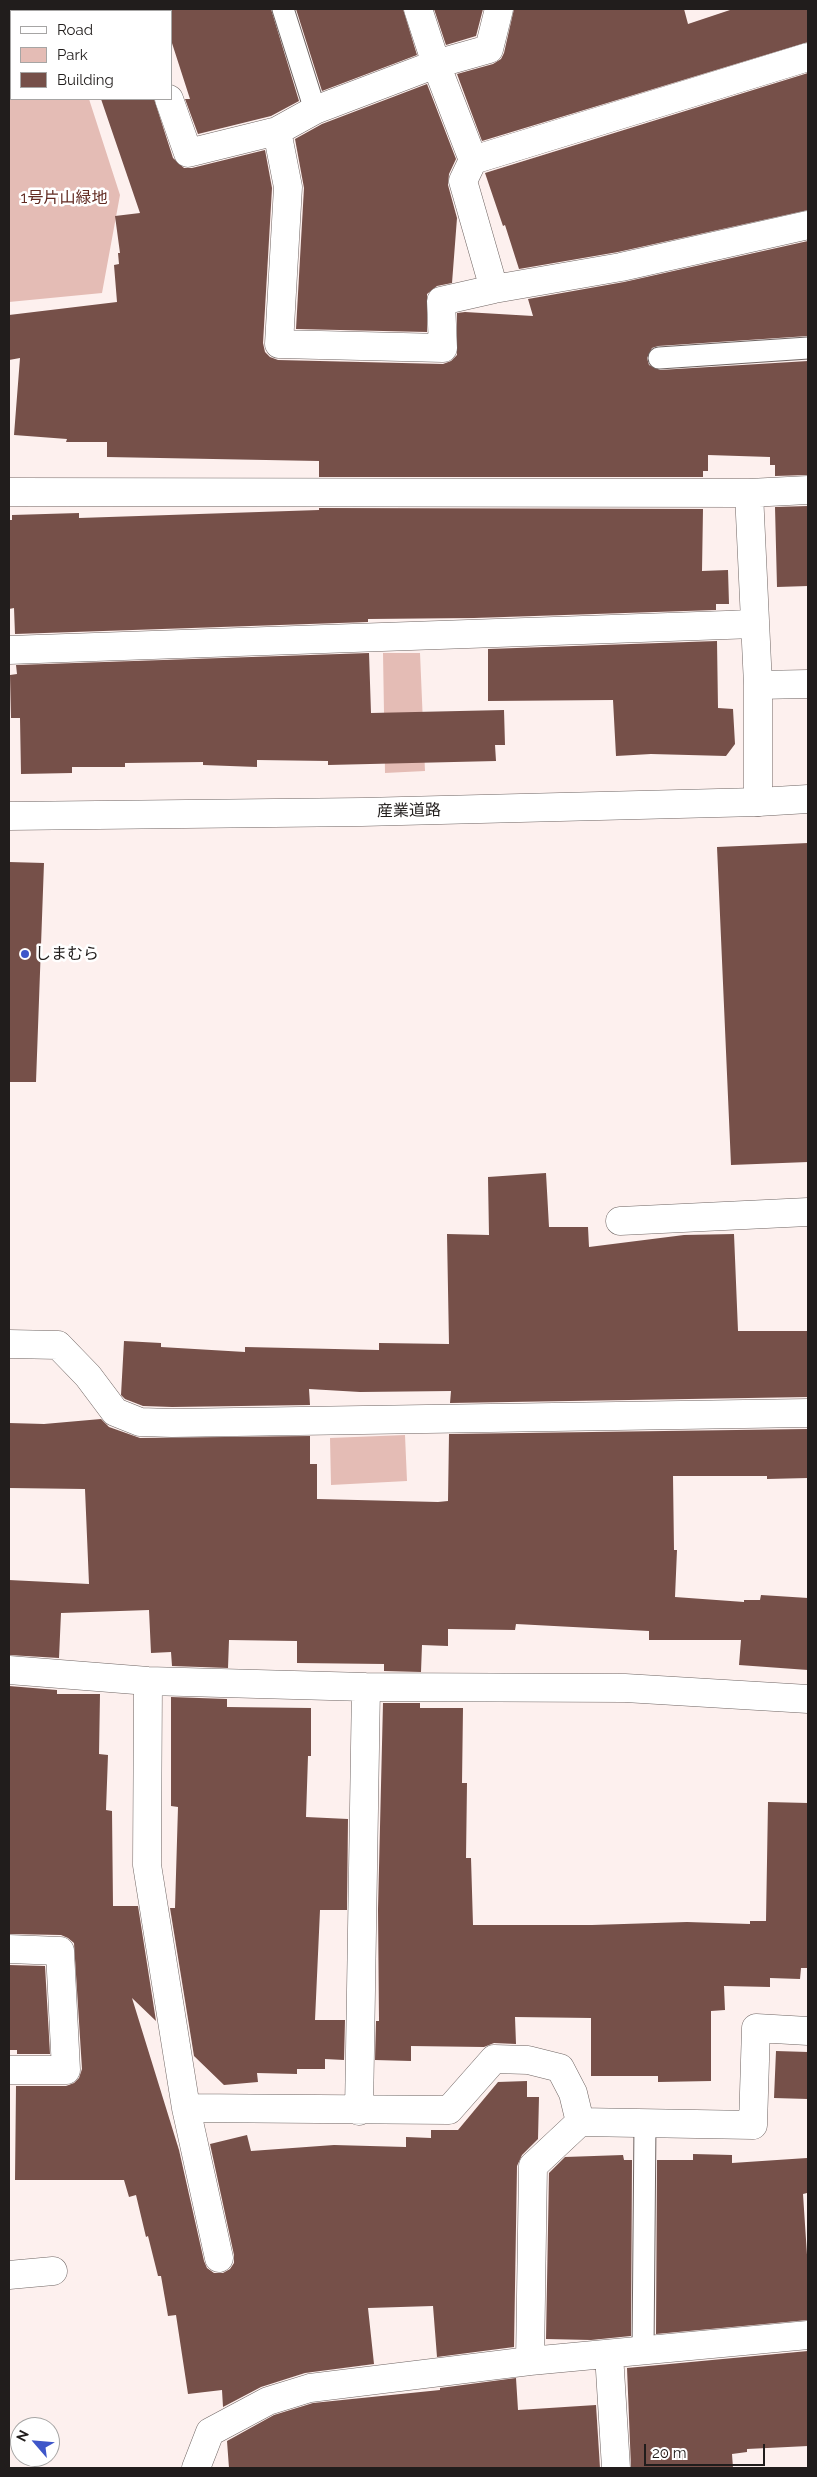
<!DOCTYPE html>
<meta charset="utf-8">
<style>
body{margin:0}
#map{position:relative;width:817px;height:2477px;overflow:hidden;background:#fdf0ee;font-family:Raleway,sans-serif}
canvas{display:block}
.frame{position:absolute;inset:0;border:10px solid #211d1c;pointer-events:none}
.legend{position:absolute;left:10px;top:10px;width:162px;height:90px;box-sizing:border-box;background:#fff;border:1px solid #a6a5a4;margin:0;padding:6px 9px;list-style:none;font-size:15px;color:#211d1c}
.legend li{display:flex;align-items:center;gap:10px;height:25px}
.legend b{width:25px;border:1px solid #a6a5a4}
.north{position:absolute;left:10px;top:2417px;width:50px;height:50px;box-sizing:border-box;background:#fff;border:1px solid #a6a5a4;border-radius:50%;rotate:297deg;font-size:14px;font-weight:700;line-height:20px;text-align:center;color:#211d1c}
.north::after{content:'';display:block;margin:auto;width:18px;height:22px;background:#3e56c9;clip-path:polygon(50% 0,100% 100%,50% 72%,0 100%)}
.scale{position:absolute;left:644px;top:2444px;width:121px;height:22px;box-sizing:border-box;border:2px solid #211d1c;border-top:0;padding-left:6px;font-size:15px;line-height:18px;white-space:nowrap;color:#211d1c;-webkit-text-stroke:4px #fff;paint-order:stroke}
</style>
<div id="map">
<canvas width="817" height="2477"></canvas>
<div class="frame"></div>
<ul class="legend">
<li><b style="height:6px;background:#fff"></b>Road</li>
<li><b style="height:14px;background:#e4bcb5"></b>Park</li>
<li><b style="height:14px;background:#765049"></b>Building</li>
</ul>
<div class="north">N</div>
<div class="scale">20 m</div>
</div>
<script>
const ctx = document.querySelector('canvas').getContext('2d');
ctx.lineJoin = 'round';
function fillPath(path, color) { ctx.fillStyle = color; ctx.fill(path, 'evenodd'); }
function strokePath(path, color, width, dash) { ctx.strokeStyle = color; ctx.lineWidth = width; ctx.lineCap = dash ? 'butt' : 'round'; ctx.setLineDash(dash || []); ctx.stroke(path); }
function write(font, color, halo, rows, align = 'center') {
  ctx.font = font + ' Raleway,"Noto Sans JP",sans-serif'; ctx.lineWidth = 5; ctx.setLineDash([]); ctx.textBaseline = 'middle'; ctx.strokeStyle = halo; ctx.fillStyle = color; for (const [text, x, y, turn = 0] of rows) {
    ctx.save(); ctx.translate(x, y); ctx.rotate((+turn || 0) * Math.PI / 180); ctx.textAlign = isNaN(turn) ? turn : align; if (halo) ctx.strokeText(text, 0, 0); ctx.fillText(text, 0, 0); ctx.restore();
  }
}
fillPath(new Path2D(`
 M9,9H59L60,11H11V99H89L120,195L102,293L9,302Z
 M383,653H420L425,771L385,773Z
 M405,1435L407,1481L331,1485L330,1438Z`), '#e4bcb5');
fillPath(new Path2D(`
 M162,9H271L299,101L271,116L198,134L185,99H190L171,40V11H162Z
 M296,9H403L417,55L322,91Z
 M434,9H483L476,36L446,45Z
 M514,9H684L688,24L733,9H808V42L482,141L457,74L493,64L501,59L504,53Z
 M808,73V210L618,252L519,269L505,225L503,226L485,173Z
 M427,84L456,159L449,174L448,185L457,218L452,283L437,286L427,294V332L296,329L304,188L295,139L322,124Z
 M101,99H154L173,158L184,168H192L265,150L272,188L263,343L265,352L270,357L278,360L443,364L451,361L457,355V313L465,312L533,316L528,299L624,282L808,241V336L658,346L652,348L647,358L649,365L660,370L808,361V475L775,476V465H770V457L708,455V471H703V477H319V461L107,457V442H66L67,439L14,435L20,358L9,360V315L117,302L114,265L119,264L118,253H120L115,216L140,213Z
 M808,506V586L777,587L775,507Z
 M319,508L703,509L702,571L728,570L729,604H716V610L474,618L368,619V622L15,634L14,608L9,609V520H12V515L79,513V518L319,510Z
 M717,641L718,708L733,709L735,744L726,756L651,754L616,756L613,700L488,701V649Z
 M369,653L371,713L504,710L505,745H495L496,761L328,765V761L257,760V767L203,765V762L125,763V767H72V773L21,774L20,718H11L10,675L17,674L16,665Z
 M808,843V1162L731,1165L717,847Z
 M9,862L44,863L36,1082H9Z
 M546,1173L549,1227H588L589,1247L684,1235L734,1234L738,1331H808V1397L450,1403L451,1391L360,1392L309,1389L310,1405L172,1407L143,1406L125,1399L121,1395L124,1341L161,1343V1347L245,1352V1347L379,1350V1343L449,1344L447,1234L489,1235L488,1177Z
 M101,1419L109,1427L140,1438L310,1436V1464H317V1499L438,1502L448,1501L449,1434L808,1429V1478L767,1479V1476H673L674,1550H677L675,1597L744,1602V1600H760L761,1595L808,1598V1670L739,1665L741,1640H649V1631L516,1624L515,1630L448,1629V1646L422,1645L421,1672L384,1671V1664L297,1663V1641L229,1640L228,1668L172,1666L171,1652L151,1653L149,1610L61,1613L59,1658L9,1655V1580L89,1584L85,1489L9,1488V1423L44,1424Z
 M9,1686L57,1690V1694H100L99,1754L108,1755L106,1810L112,1811L113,1906H138L156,2021L132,1998L179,2150L204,2261L207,2268L214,2273H223L230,2269L234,2263V2255L210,2144L247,2135L251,2151L334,2145L406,2147V2137L431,2138V2130H458L498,2082L527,2081V2097H539L538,2139L522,2155L517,2166L514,2347L437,2357L433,2306L368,2308L374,2364L305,2373L261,2387L223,2407L222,2390L188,2394L176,2315L168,2316L161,2276H158L148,2236L146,2237L136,2195L129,2197L124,2180H15L16,2086H66L74,2083L79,2078L82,2069L74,1943L68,1938L61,1935L9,1934Z
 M171,1697L227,1699V1707L311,1708V1756H308L306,1817L348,1819L347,1910H320L315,2020H345L344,2060L325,2059V2069H297V2074L257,2073L258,2082L224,2085L194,2056L170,1908H175L178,1807L171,1806Z
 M383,1703H420V1708H463L462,1783H467L466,1858H471L473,1925H592L687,1922L750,1924V1921H766L768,1802L808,1803V1968H801L800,1979L770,1978V1987L724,1986L725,2010L711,2011V2081L658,2082V2076H591V2018L515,2017L516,2044L494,2043L484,2047L411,2046V2061L375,2060L376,2021H379L378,1909Z
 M9,1965L45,1966L50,2054H17V2050H9Z
 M776,2051L808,2052V2099L774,2098Z
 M693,2154L732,2155V2163L807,2158V2193L803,2194L808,2270V2320L656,2334L657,2160H693Z
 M623,2155L624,2160H632L631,2336L591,2340L546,2339L549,2173L565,2157Z
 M808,2351V2446L747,2449V2452L732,2454L733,2468H631L627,2368Z
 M516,2378L518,2410L596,2405L600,2468H229L227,2441L274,2415L313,2403L440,2390V2388Z`), '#765049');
const service = new Path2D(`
 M283,9L315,110
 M659,358L808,348
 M643,2350L645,2123`);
const minor = new Path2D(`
 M138,9L139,11
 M418,9L436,64L473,160L463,181L494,289L621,267L808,225
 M169,99L188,153L277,131L315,110L436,64L489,49L499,9
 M277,131L288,187L279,344L443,348L441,301L494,289
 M473,160L808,57
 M9,492L749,493L808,490
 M749,493L758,685V802
 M9,650L755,624
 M758,685L808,684
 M620,1221L808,1212
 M9,1344L58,1345L88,1376L115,1412L140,1422L172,1423L808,1413
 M9,1670L148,1681L366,1687L625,1688L808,1699
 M148,1681L147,1865L186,2108L219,2258
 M9,1949L60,1951L66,2070H9
 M186,2108L449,2110L494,2059L528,2060L560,2068L573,2093L580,2122L753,2125L756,2028L808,2031
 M359,2111L366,1687
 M9,2275L53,2271
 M609,2354L616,2468
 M530,2361L533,2166L580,2122
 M196,2468L210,2432L268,2401L310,2388L530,2361L808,2335`);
const tertiary = new Path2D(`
 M9,816L362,812L758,802L808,799`);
strokePath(service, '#6f6563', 23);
strokePath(minor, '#6f6563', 29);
strokePath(tertiary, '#6f6563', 29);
strokePath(service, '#fff', 21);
strokePath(minor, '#fff', 28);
strokePath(tertiary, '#fff', 28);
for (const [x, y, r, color] of [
 [25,954,5,"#3e56c9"]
]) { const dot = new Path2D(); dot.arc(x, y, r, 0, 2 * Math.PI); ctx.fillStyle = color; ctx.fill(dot); strokePath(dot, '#fff', 2); }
write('16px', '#612a21', '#fff', [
 ["1号片山緑地",64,198]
]);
write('16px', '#211d1c', '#fff', [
 ["産業道路",409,811,-1]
]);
write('16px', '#211d1c', '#fff', [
 ["しまむら",35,954]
], 'left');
</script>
